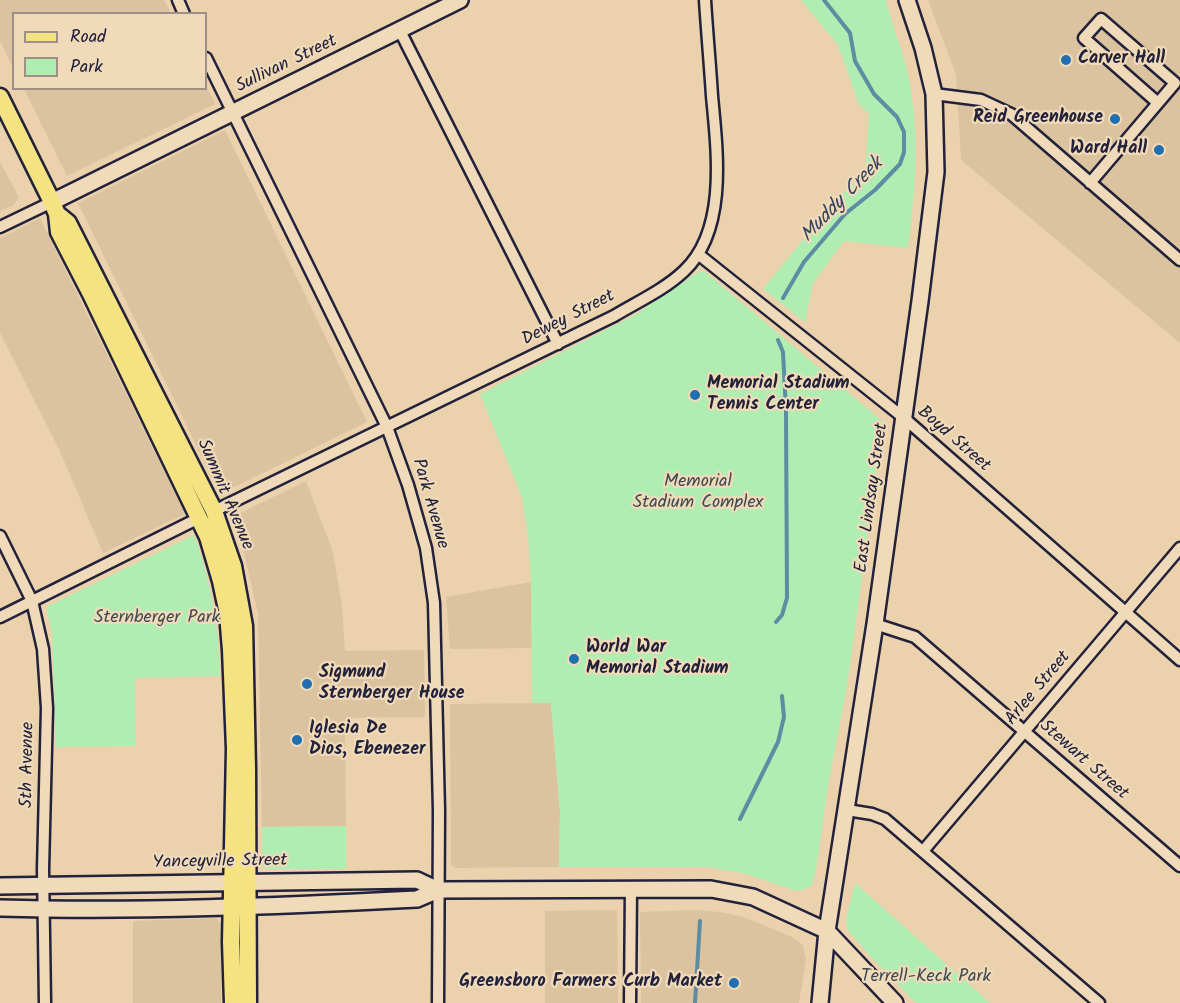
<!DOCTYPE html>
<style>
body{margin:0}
#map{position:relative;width:1180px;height:1003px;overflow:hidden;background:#ebd2ad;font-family:Kalam,sans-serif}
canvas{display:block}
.legend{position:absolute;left:12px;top:12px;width:195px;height:78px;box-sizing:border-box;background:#f0dab9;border:2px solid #9e9087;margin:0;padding:8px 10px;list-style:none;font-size:18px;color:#22223b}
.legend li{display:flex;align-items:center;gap:12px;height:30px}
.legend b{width:30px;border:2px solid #9e9087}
</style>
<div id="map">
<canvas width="1180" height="1003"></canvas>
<ul class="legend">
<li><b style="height:8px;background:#f5e382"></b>Road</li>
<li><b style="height:16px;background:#b0edb3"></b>Park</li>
</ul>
</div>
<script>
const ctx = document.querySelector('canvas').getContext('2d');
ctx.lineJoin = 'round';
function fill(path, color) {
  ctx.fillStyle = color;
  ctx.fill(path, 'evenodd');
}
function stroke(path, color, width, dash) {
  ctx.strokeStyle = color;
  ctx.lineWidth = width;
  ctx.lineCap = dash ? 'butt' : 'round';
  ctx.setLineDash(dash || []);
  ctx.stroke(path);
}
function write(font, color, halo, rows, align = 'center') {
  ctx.font = font + ' Kalam,sans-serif';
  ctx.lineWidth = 4.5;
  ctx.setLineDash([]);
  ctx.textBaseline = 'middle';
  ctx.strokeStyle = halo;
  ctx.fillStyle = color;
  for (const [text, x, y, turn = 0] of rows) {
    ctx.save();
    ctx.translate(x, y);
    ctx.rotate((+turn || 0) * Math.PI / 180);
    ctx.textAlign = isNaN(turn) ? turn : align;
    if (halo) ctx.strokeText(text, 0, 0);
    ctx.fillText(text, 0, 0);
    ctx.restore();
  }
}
const built = new Path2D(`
 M0,0H164L171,13L14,14L13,68L0,41Z
 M928,0H1180V343L961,160L956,75Z
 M206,85L215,104L67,176L24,89L206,88Z
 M225,130L367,422L220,494L78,203Z
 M0,162L19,197L14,205L0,211Z
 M40,218L185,514L103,553L59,449L0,333V238Z
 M306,481L333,552L342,606L345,651L424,650L425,717L345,718L346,826L262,827L258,613L243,549L232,517Z
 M531,582L532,648L450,649L446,597Z
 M551,703L560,812L559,867L454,868L451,864L450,704Z
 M617,910L618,1003H545V911Z
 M693,910L720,912L744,917L792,937L803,945L806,959L799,1003H641L640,912Z
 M216,918L221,923V1003H133V921Z`);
const green = new Path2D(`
 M801,0H886C891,22 900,44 906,66C921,128 916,185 908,248L844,241L813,283L805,322L763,289L836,199L865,175L869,113L859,105L838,45Z
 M700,271L705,272L880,419L883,423L847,686L828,785L816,870L812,884L808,888L796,891L746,874L709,867H559L560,812L551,703H532L531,582L528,537L522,497L480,394L633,316Z
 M194,535C211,582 219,627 220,676L135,678L136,746L56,747L52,633L46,607Z
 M346,826V869H266L262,866V827Z
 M855,883L990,1003H916L870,956L847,929L846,919Z`);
const stream = new Path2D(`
 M783,298L804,262L845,214L875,190L900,164L904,152V132L897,117L874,94L855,61L850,33L824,0
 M776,622L782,615L787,598L786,410L783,352L778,340
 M740,819L778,742L784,717L782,696
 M695,1003L700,921`);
const street = new Path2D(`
 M178,0L184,14
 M400,31L558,344
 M206,58L387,427L408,485L426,548L434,603L439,811L438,1003
 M934,94L981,100L1011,114L1180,260
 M1090,183L1175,83L1101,19L1084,38L1158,103
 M0,227L52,202
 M698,254L904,418L1180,660
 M214,511L614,316C637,302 664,290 684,271C728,230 717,150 712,96C710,64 707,32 705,0
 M0,536L32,601L43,649L47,708L43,869L45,1003
 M0,617L199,518
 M875,624L915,637L1180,866
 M847,810L872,814L885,819L1099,1003
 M923,851L1180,548
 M630,1003L631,889`);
const secondary = new Path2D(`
 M52,202L460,0
 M0,886L417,880L438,890
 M0,908C139,912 278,906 417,899L438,890L711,889L753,897L827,931L895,1003
 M820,1003L827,931L875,624L920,301L936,172L934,94L923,48L907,0`);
const primary = new Path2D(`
 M0,97L52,202L57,214L59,232L91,294L208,537L221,581L228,614L231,650L235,749L231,942L233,1003
 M57,214L68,223L214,511L233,566L244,626L247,769L248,1003`);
const markers = [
 [1066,60,6,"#1f6fb2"],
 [1115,119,6,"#1f6fb2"],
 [1159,150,6,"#1f6fb2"],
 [695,395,6,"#1f6fb2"],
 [574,659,6,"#1f6fb2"],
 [307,684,6,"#1f6fb2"],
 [297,740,6,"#1f6fb2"],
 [734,983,6,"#1f6fb2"]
];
const poiNames = [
 ["Carver Hall",1078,60],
 ["Reid Greenhouse",1103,119,"right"],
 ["Ward Hall",1147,150,"right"],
 ["Memorial Stadium",707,385],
 ["Tennis Center",707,406],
 ["World War",586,649],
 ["Memorial Stadium",586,670],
 ["Sigmund",319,674],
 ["Sternberger House",319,695],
 ["Iglesia De",309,730],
 ["Dios, Ebenezer",309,751],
 ["Greensboro Farmers Curb Market",722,983,"right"]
];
const streetNames = [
 ["Sullivan Street",287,65,-26],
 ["Dewey Street",569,319,-27],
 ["Boyd Street",953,440,41],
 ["Summit Avenue",224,495,67],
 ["East Lindsay Street",873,498,-82],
 ["Park Avenue",429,504,74],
 ["Arlee Street",1039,689,-50],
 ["Stewart Street",1083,761,41],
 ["5th Avenue",29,765,-89],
 ["Yanceyville Street",220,863,-1]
];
const parkNames = [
 ["Memorial",698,483],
 ["Stadium Complex",698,504],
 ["Sternberger Park",157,619],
 ["Terrell-Keck Park",926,978]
];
const waterNames = [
 ["Muddy Creek",843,201,-46]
];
fill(built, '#dbc39f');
fill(green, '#b0edb3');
stroke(stream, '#5e8ca2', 4);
stroke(street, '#22223b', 15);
stroke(secondary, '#22223b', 20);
stroke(primary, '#22223b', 21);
stroke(street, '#f0dab9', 10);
stroke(secondary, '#f0dab9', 15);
stroke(primary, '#f5e382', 16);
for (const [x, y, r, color] of markers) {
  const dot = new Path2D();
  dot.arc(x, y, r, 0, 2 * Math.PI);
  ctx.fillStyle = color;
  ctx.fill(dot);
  stroke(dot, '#f0dab9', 2);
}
write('bold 18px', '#22223b', '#f0dab9', poiNames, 'left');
write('18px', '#22223b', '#f0dab9', streetNames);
write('18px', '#3e4b53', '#f0dab9', parkNames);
write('italic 20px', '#36455d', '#f0dab9', waterNames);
</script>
